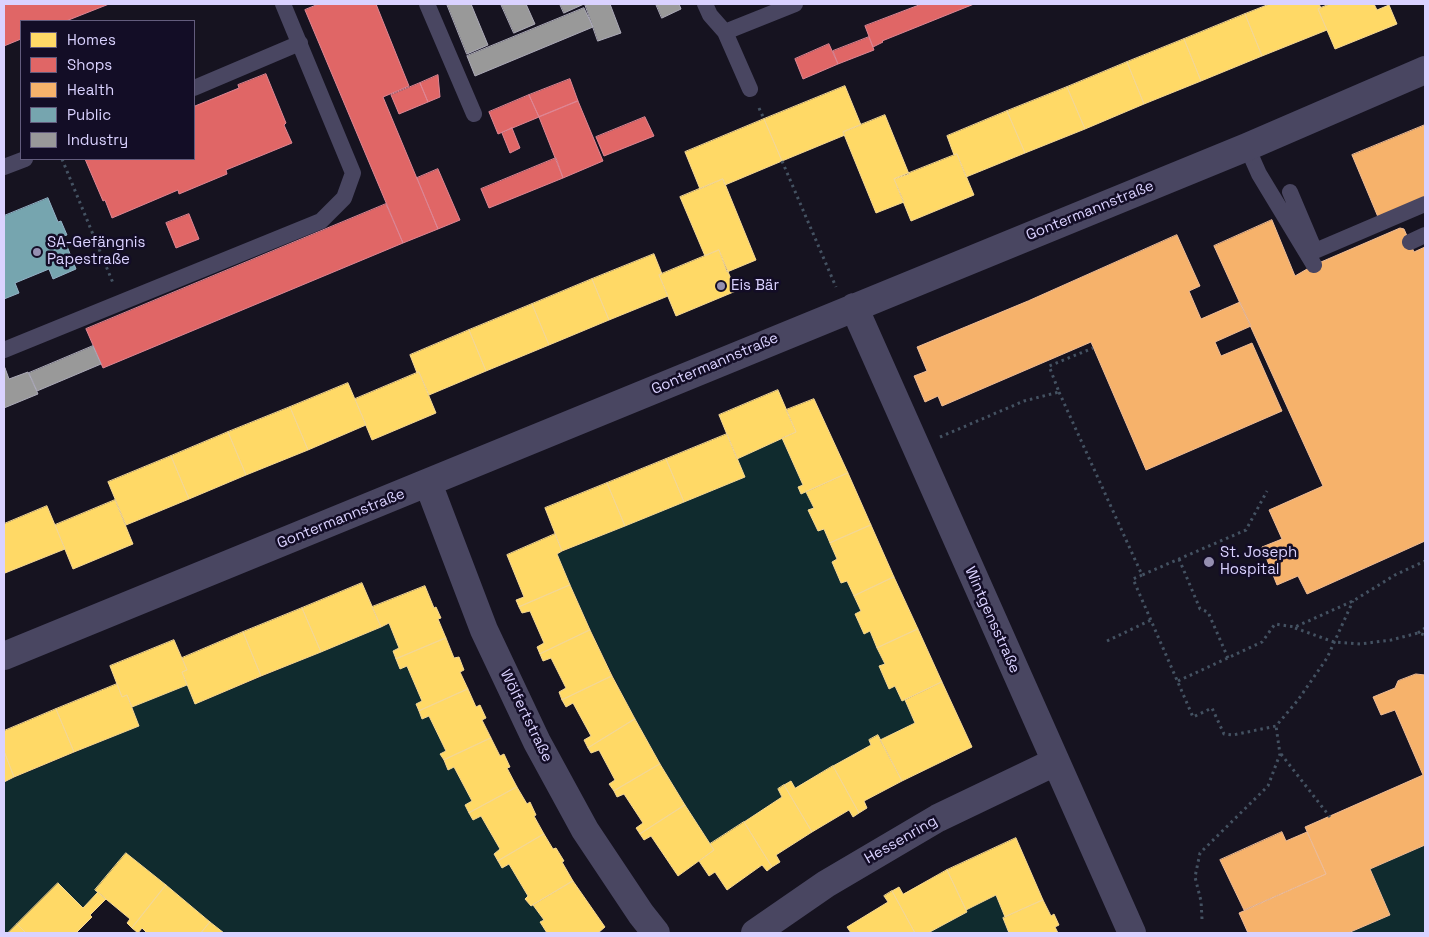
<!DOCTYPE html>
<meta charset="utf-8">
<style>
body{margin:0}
#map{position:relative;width:1429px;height:937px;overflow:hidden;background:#161320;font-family:"Space Grotesk",sans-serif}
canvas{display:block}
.frame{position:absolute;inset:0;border:5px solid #dad2ff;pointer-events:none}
.legend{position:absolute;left:20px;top:20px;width:175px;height:140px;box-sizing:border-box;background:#130d26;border:1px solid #635c7d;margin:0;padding:6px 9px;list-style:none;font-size:15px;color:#dad2ff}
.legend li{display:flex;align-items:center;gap:10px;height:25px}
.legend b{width:25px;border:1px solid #635c7d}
</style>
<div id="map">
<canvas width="1429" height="937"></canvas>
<div class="frame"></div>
<ul class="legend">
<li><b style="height:14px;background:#ffd966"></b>Homes</li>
<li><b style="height:14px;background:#e06666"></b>Shops</li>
<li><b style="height:14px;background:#f6b26b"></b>Health</li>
<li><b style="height:14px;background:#76a5af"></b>Public</li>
<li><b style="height:14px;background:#999"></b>Industry</li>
</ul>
</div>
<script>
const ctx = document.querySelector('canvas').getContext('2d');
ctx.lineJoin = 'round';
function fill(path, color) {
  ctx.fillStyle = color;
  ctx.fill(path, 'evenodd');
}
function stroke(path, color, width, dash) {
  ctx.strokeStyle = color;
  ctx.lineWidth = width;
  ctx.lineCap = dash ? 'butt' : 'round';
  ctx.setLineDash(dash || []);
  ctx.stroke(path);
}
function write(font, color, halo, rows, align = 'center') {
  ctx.font = font + ' "Space Grotesk",sans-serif';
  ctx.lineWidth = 5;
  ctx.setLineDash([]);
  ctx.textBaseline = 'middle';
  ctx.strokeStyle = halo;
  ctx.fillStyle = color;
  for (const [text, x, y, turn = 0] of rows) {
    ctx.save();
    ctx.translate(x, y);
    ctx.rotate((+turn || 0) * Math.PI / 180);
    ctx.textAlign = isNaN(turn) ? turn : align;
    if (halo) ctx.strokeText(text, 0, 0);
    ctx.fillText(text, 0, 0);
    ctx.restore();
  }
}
const green = new Path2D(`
 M782,438L803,485L798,487L801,494L806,492L814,508L809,510L818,531L824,529L837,559L832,562L841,583L847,581L861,611L855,614L864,634L870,631L885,664L879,666L889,689L895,686L902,701L905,700L915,723L880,740L878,736L869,740L871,745L795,788L778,789L782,797L710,844C649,752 600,655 557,554L744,477L737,459Z
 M389,624L399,648L393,651L400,668L407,666L422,701L416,705L422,719L429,716L446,751L440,754L448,770L454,767L472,801L469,813L473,820L481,816L500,849L494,854L502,868L509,864L528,896L525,900L531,906L533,905L544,920L540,923L547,933H224L126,853L96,890L98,892L83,908L57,884L8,933H4V782L139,726L132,707L187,685L196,704Z
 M1425,845V933H1348L1390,915L1370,869Z
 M996,895L1005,917L1003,919L1009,933H928L967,912L966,910Z`);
const homes = new Path2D(`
 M1270,4H1319L1321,8L1318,9L1327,30L1262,56L1245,14Z
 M1330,4H1374L1377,10L1389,5L1397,24L1335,49L1318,9Z
 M1245,14L1262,56L1201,81L1184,39Z
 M1184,39L1201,81L1144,104L1127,62Z
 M1127,62L1144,104L1085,129L1067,87Z
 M845,86L861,125L843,132L845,135L782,161L764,119Z
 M1067,87L1085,129L1025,153L1007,111Z
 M1007,111L1025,153L966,177L957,154L954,155L947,136Z
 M885,115L909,174L894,179L904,202L876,213L843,132Z
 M764,119L782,161L725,185L723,179L700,189L685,152Z
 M957,154L974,195L911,221L894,179Z
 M723,179L756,260L727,272L719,250L705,256L680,197Z
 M719,250L736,291L676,316L659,275Z
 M654,254L662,274L659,275L668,296L609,320L592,279Z
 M592,279L609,320L549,345L532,304Z
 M532,304L549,345L486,371L469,330Z
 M469,330L486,371L429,395L419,372L417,373L410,355Z
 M419,372L436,413L372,440L355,399Z
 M348,383L366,425L308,450L290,407Z
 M778,390L796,432L737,459L719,415Z
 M814,399L848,473L801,494L798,487L803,485L782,438L796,432L786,410Z
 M290,407L308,450L246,475L228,432Z
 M228,432L246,475L189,499L171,456Z
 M727,434L745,477L684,502L666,459Z
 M171,456L189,499L126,525L108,482Z
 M666,459L684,502L625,526L607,483Z
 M848,473L871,525L830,543L824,529L818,531L808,510L814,508L806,492Z
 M607,483L625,526L562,551L545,508Z
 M115,500L133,544L73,569L55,525Z
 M47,506L65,549L5,573L4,570V524Z
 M871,525L894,577L854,596L847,581L841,583L832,562L837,559L830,543Z
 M555,534L562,551L557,554L570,585L519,607L516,600L524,597L507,555Z
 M894,577L918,629L877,648L870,631L864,634L855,614L861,611L854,596Z
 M362,583L381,627L321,652L302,608Z
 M570,585L590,630L540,654L537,647L544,643L530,611L522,613L519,607Z
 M425,586L434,608L436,607L441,618L438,619L446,638L396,659L393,651L399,648L389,623L381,627L372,607Z
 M302,608L321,652L261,676L243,632Z
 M918,629L942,682L902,701L895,686L889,689L879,666L885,664L877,648Z
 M590,630L612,676L562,700L559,692L566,688L551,658L543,661L540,654Z
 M243,632L261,676L195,704L182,672L187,670L182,658Z
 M446,638L454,658L459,657L464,670L460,672L468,689L419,711L416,704L422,701L407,666L400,669L396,659Z
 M174,640L187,670L182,672L187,685L132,707L127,695L122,697L110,666Z
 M612,676L635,719L588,748L584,740L591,736L573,703L566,707L562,700Z
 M942,682L972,747L902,781L880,740L915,723L905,700Z
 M117,684L122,697L127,695L139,726L74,752L56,709Z
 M468,689L476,707L480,705L486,718L482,720L491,738L444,760L440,754L446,751L429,716L422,719L419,711Z
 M56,709L74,752L14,777L4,751V731Z
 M635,719L660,764L614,791L609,784L615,780L599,750L591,753L588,748Z
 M878,735L902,781L864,801L867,808L859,813L833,766L871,745L869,740Z
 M491,738L500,756L504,754L510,767L507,768L517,787L469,813L465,805L472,801L454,767L448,770L444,760Z
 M4,751L14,777L4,782Z
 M660,764L685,805L640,834L636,828L643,823L624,794L617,797L614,791Z
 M833,766L859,813L853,817L849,810L812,832L784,785L791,781L795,788Z
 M784,785L812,832L776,855L780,862L772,867L744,822L782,797L778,789Z
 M517,787L527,804L530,802L536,815L534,816L544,834L498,861L494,854L500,849L481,816L473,820L469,813Z
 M685,805L714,850L678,876L651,836L644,840L640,834Z
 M744,822L772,867L767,871L762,865L727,890L715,872L709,876L699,861L714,850L710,844Z
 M544,834L553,849L556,848L564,861L562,862L573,881L531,906L525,899L528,896L509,864L502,868L498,861Z
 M1016,838L1043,900L1005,917L996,895L966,910L947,870Z
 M126,853L166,885L132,928L127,923L130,919L95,890Z
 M947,870L967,912L928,933H915L892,891L899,887L903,894Z
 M573,881L605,927L598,933H547L540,922L544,920L533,905Z
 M58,883L83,908L98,892L106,899L90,915L92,917L76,933H26L17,924Z
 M166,885L210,922L201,933H147L142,928L138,933L132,928Z
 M892,891L915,933H851L847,927L888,902L884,896Z
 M1043,900L1051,916L1054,914L1059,925L1055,927L1058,933H1009L1003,918Z
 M210,922L224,933H201Z
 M17,924L26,933H8Z`);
const shops = new Path2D(`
 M4,4H109L66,21H21V39L4,46Z
 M319,4H376L409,86L383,97L438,229L403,243L305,10Z
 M922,4H974L882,41L883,42L873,47L865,26Z
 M869,37L874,50L838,64L833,51Z
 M829,44L838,64L803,79L795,59Z
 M266,74L286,123L284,125L292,143L226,170L227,174L179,194L178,190L112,218L105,200L103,201L85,159H194V105L195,106L239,88L238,85Z
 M438,75L440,97L428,102L420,83Z
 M570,79L578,101L539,117L529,95Z
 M420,83L428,102L399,114L391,95Z
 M529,95L539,117L498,134L489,112Z
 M578,101L603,161L563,178L539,117Z
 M645,117L654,136L604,156L596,137Z
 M512,128L520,148L510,153L502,133Z
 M556,158L563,178L489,208L481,189Z
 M438,169L460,220L438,229L417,178Z
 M386,204L403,243L103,368L86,329Z
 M189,214L199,239L176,248L166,223Z`);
const health = new Path2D(`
 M1425,125V197L1378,217L1352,155Z
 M1272,220L1295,276L1314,265L1400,228L1404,229L1414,252L1425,247V541L1307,594L1298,576L1277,585L1262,547L1282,539L1269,510L1323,486L1214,246Z
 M1177,235L1200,286L1189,291L1201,319L1240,302L1251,326L1215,342L1221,356L1252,343L1282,411L1146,470L1091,342L942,406L938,396L925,402L914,376L927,371L917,347L1028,301Z
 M1416,674L1425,675V845L1370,869L1390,915L1348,933H1248L1239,913L1326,874L1305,827L1423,775L1395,710L1381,715L1373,697L1395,688L1398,681Z
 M1282,832L1286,841L1307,832L1326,874L1244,910L1220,860Z`);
const public = new Path2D(`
 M48,198L58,222L61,221L67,235L63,236L76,269L53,279L49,269L15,283L19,293L4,299V216Z`);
const industry = new Path2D(`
 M447,4H471L488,45L467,54Z
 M501,4H526L535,24L514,33Z
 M560,4H584L564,13Z
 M585,4H610L621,33L598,41Z
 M656,4H679L681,9L662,18Z
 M584,8L593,27L475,76L467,56Z
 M93,346L101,364L37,391L29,373Z
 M5,368L9,379L28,372L38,394L4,408Z`);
const path = new Path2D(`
 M759,108L764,119
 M62,159L113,283
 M782,161L836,287
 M1059,392L1142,575L1246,530L1267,491
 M940,437L1024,401L1059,392L1049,366L1093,348
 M1179,559L1200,609L1208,612L1228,658
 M1142,575L1133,579L1193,717L1212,708L1224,734L1233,735L1276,726L1298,700L1327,658L1353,601
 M1295,628L1334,642L1360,644L1391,640L1418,633L1425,635
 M1418,633L1425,628
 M1107,641L1151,620
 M1178,681L1262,642L1275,624L1295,627L1353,601L1395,575L1425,561
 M1281,754L1330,817
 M1202,919L1201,901L1195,877L1200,853L1268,786L1280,754L1276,726`);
const lane = new Path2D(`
 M427,4L474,114
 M705,4L710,15L725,32L795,4
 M725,32L750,89
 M194,88L300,43
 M1247,147L1259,174L1314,265
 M4,167L25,159
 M1290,192L1315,251L1425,204
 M1410,242L1425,235
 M4,350L321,221L344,198L353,173L283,4`);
const street = new Path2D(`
 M854,307L1132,933
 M428,483L484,630L537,742L585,830L641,914L656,933
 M4,656L1247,147L1425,70
 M755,933L826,884L938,818L1055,762`);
const markers = [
 [37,252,5,"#958fb1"],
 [721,286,5,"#958fb1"],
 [1209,562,6,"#958fb1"]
];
const streetNames = [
 ["Gontermannstraße",1090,211,-22],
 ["Gontermannstraße",715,364,-23],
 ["Gontermannstraße",341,519,-22],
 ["Wintgensstraße",992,620,66],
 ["Wölfertstraße",526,716,64],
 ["Hessenring",901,840,-30]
];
const poiNames = [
 ["SA-Gefängnis",47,243],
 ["Papestraße",47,260],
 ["Eis Bär",731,286],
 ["St. Joseph",1220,553],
 ["Hospital",1220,570]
];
fill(green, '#102b2e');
fill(homes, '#ffd966');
stroke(homes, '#f4d794', 1);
fill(shops, '#e06666');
stroke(shops, '#de8694', 1);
fill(health, '#f6b26b');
stroke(health, '#eebc97', 1);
fill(public, '#76a5af');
stroke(public, '#94b2c7', 1);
fill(industry, '#999');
stroke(industry, '#acaab8', 1);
stroke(path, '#445262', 3, [2.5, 4]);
stroke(lane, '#494661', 16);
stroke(street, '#494661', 28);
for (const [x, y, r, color] of markers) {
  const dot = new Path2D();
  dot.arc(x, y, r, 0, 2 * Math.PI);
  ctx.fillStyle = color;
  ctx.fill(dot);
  stroke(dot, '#130d26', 2);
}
write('15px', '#dad2ff', '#130d26', streetNames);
write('15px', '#dad2ff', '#130d26', poiNames, 'left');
</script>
